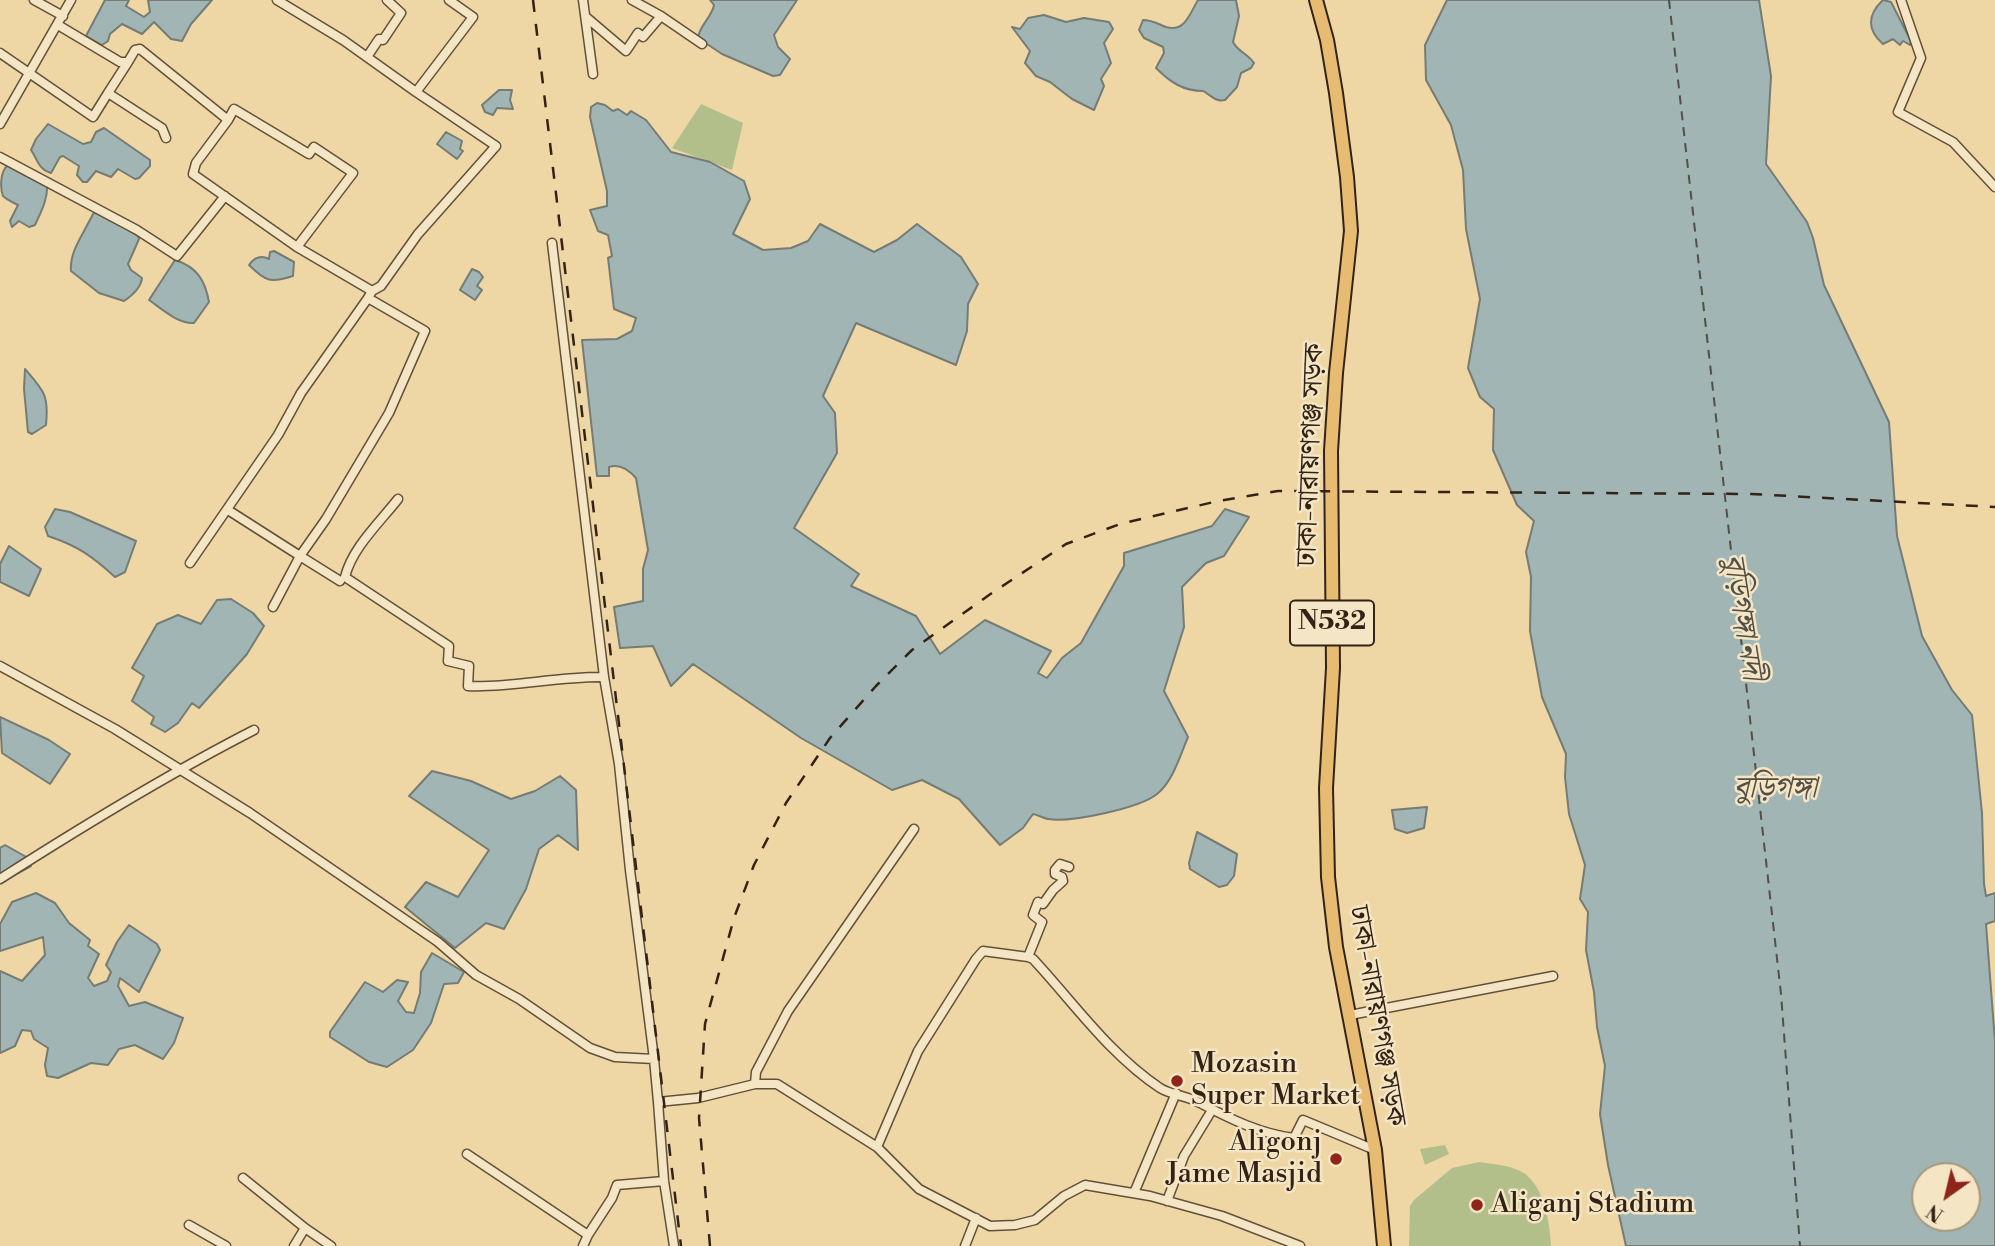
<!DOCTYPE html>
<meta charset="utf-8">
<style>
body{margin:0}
#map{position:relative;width:1995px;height:1246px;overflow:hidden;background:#eed7a5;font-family:"Libre Bodoni",serif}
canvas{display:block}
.north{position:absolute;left:1911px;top:1162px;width:70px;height:70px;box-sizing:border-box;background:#f4e5c4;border:2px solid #a7977f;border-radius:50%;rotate:214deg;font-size:19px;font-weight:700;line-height:28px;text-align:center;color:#332317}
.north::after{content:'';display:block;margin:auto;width:24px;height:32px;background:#8f2418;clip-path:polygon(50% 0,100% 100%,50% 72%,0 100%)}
</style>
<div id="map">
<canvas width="1995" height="1246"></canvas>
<div class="north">N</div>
</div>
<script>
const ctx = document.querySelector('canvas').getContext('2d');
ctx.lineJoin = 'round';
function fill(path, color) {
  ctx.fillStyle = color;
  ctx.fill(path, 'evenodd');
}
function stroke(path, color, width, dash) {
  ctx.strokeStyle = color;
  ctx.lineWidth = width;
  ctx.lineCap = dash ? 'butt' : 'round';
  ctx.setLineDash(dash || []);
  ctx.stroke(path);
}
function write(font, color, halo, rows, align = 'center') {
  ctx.font = font + ' "Libre Bodoni","Noto Serif Bengali",serif';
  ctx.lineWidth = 5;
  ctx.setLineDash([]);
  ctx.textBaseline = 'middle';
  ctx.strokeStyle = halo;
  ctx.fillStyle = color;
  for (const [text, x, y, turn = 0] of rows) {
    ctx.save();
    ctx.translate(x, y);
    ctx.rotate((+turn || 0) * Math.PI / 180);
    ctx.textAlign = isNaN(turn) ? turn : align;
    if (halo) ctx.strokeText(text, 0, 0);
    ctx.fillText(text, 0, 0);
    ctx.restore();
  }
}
const green = new Path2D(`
 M701,104L743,123L732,170L672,148Z
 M1445,1145L1449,1154L1425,1165L1420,1149Z
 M1479,1162C1492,1164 1510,1165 1522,1172C1544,1184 1550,1224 1551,1246H1409L1410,1206L1414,1200L1452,1168Z`);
const water = new Path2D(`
 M105,0H129L126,6L144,17L150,12L148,0H212L191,24L182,41L171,39L154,22L142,34L122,24L110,34L108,41L102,45L86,36Z
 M710,0H797L774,35L778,47L790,59L780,75L773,76L722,54L698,38C699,26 712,17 714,5Z
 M1198,0H1236L1239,16L1233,42C1238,52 1247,53 1254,63L1251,68L1241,73L1237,87L1225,100C1215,102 1212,96 1203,91C1183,91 1170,82 1156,68L1164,53L1163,47L1144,38L1139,30L1143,20C1152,20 1158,24 1166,27C1185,33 1190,13 1198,0Z
 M1447,0H1759L1771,76L1766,164L1807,222L1813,238L1824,285L1889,422L1897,536L1922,636L1952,690L1972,715L1982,813L1984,884L1986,896L1995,893V921L1986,924L1995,1042V1246H1626L1608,1165L1600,1114L1605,1066L1597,1027L1594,992L1586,950L1588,912L1580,899L1585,865L1569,814L1565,777L1566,754L1542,697L1530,631L1531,577L1526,552L1534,521L1517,505L1493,450L1494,409L1480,397L1468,368L1480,299L1466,229L1463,170L1451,125L1426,80L1425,45ZM1967,1176V1218H1925V1176Z
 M1883,0L1891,2L1911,41L1910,45L1903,41L1900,45L1893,39L1883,44C1867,30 1867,15 1883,0Z
 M1044,15L1066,22L1084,18L1109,22L1113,29L1104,43L1111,63L1101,79L1104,86L1094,110L1072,99L1050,82L1036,76L1025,63L1030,51L1012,27L1020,29L1028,18Z
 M499,90H512L510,100L513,109L497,108L493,115L485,112L482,105Z
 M597,103L605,105L613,111L618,109L627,115L631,111L646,120L671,152L710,162L744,181L750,199L733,234L763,250L791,248L808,241L820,224L874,252L897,240L917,224L961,257L978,284L968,304L967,331L956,365L856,323L823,396L835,413L837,453L794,528L859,574L851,586L916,616L940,654L985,620L1051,651L1038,673L1047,678L1062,658L1081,643L1124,566V553L1212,526L1225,509L1249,517L1224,556L1206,563L1182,587L1184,627L1164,691L1188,737C1180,756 1173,781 1157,794C1140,808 1070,823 1048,819C1043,818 1038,815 1033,814L1023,828L1000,845L959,799L922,780L892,790L801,738L693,664L671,686L653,646L620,648L614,607L643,601V569L648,550L636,478C629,470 620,463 609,467V476H597L582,340L617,339L632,331L636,318L614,309L608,258L612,256L608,235L598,231L590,210L607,206V191L590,117L591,107Z
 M48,124L83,144L91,142L96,132L104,128L150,160V166L139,178L135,179L118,169L111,177L96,171L87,182H83L77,175L79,166L63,156L60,157L51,173C38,169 38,160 31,150L36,139Z
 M446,132L462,141L460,149L463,151L457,159L437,144Z
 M8,165L47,185C48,199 41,212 35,225L29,227L19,221L12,227L10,221L18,205C14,203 7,200 3,196C0,188 0,171 8,165Z
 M98,211L138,236L139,239L128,264L131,270L142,278C141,288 133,295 124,301L99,293L71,271C69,252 85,231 93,214Z
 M274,251L294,262L293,276C271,283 266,282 249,265C254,258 261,255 269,259L270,252Z
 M175,260C197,267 205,280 209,302L194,323C178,324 162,309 149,300Z
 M472,269L479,272L483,277L477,286L482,290L475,300L460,290Z
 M25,369C44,391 49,395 46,425L32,434L28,432L24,389Z
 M55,509L70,512L136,541L125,572L115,577C92,556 78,546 48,536L45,527Z
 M9,546L41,569L29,596L0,582V564Z
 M231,599L253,613L264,626L247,654L199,708L192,703L178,723L165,732L151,724L154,717L132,701L144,676L132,668L157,624L178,615L201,624L217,600Z
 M0,717L49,740L70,754L50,784L2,753Z
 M432,771L471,781L511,799L535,791L560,776L576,790L578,850L558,835L539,849L526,889L504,929L486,923L455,948L405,907L426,882L458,897L489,850L409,796Z
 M1427,807L1424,828L1407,833L1395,829L1392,810Z
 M1197,832L1237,854L1234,876L1227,885L1219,887L1190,869L1189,863Z
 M5,845L30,859L31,866L0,883V848Z
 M36,893L55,903L69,923L90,940L88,946L99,954L88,978L94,986L107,981L111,972L106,965L117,942L129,925L157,944L160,950L139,992L120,978L118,986L129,1006L145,1002L183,1018L174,1043L163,1059L135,1045L119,1049L108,1065L91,1063L58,1078L47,1076L45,1065L48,1048L34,1039L31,1031L22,1030L15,1046L0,1053V971L22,981L45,955L43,937L0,951V924L12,902Z
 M432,953L464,972L458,983L444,984L431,1023L413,1050L387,1067L369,1062L330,1037V1032L365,982L383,992L397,980L408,982L398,1001L406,1012L414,1013L420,993L421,972Z`);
const ferry = new Path2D(`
 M1669,0L1781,994L1800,1246`);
const minor = new Path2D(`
 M34,0L63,16
 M277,0L343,40L416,92L473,17L449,0
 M583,0L593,74
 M632,0L661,16L702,44
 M1901,0L1921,58L1898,112L1953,142L1995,187
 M586,17L626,51L638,33L643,37L661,16
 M58,25L120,62H128L135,50L140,49L228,120L196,163L193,174L297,247L372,291L368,298L425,331L389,413L326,519L300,556L228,510
 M0,53L93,117L108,93
 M367,57L379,39L383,40L401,13L387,0
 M128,62L108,93L162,128L166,138
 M228,120L234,109L309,154L314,147L353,173L297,247
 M0,124L71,0
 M0,157L137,230L177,256L225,196
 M552,243L604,677L619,764L630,870L654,1059
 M372,291L381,286L418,234L496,146L416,92
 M398,499C380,522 352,548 345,577L449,646L448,661L469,666L468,686C513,688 558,676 604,677
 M190,563L278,435L301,393L368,298
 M273,607L300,556L340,581
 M0,666L115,729L250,813L438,942L476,975L519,999L590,1048L615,1057L654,1059L658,1102L698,1098L755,1084H777L877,1147L919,1189L990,1226L1015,1225L1035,1220L1064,1196L1085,1185L1150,1196L1222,1216L1300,1246
 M0,879C83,826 166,775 254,730
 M1028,957L1033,959C1074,1003 1109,1054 1160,1088C1171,1095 1188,1096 1200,1103C1230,1119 1261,1134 1294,1138L1303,1120L1375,1150
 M1350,1015L1553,976
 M755,1084L756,1072L788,1011L914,829
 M658,1102L664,1181L674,1246
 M877,1147L918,1051L976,959L983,951L1028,957L1042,922L1033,915L1038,902L1043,904L1053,890L1063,881L1062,877L1055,874V870L1060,864L1069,867
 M467,1154L588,1235L612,1198L617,1185L664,1181
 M243,1178L305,1228L331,1246
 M1134,1193L1176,1093
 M1167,1201L1184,1156L1212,1110
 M189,1225L226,1246
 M294,1246L305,1228
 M583,1246L588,1235
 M965,1246L976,1218`);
const trunk = new Path2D(`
 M1316,0L1327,40L1336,93L1347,177L1351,231L1336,373L1331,451L1333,668L1326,788L1328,877L1336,947L1375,1150L1384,1246`);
const rail = new Path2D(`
 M533,0L681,1246
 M710,1246L699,1118L705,1024L734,918L754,865L786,803L830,738L876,686L912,650L989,595L1066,544L1120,524L1218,501L1278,491L1751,494L1995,507`);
const markers = [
 [1177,1081,7,"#8f2418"],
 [1336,1159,7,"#8f2418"],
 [1477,1205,7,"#8f2418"]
];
const shields = [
 [1332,623,84]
];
const shieldNames = [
 ["N532",1332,623]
];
const streetNames = [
 ["ঢাকা-নারায়ণগঞ্জ সড়ক",1312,455,-88],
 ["ঢাকা-নারায়ণগঞ্জ সড়ক",1376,1016,80]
];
const poiNames = [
 ["Mozasin",1191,1065],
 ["Super Market",1191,1097],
 ["Aligonj",1322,1143,"right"],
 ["Jame Masjid",1322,1175,"right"],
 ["Aliganj Stadium",1491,1205]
];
const waterNames = [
 ["বুড়িগঙ্গা নদী",1741,617,81],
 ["বুড়িগঙ্গা",1775,790]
];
fill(green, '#b3bf8b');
fill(water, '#a1b6b4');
stroke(water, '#757b75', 2);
stroke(ferry, '#544f46', 2, [9, 7]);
stroke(minor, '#62503a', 11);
stroke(trunk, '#332317', 16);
stroke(minor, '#f4e5c4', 8);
stroke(trunk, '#e7bc72', 12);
stroke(rail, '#332317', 2.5, [12, 12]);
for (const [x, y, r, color] of markers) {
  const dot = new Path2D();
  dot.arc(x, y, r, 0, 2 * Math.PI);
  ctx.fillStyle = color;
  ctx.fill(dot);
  stroke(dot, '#f4e5c4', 2.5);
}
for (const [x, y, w] of shields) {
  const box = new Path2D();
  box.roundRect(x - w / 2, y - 22.5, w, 45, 5);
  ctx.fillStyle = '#f4e5c4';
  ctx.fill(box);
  stroke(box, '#332317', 2);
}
write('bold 26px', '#332317', null, shieldNames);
write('28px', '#332317', '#f4e5c4', streetNames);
write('28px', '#332317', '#f4e5c4', poiNames, 'left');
write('italic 30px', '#544f46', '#f4e5c4', waterNames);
</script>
